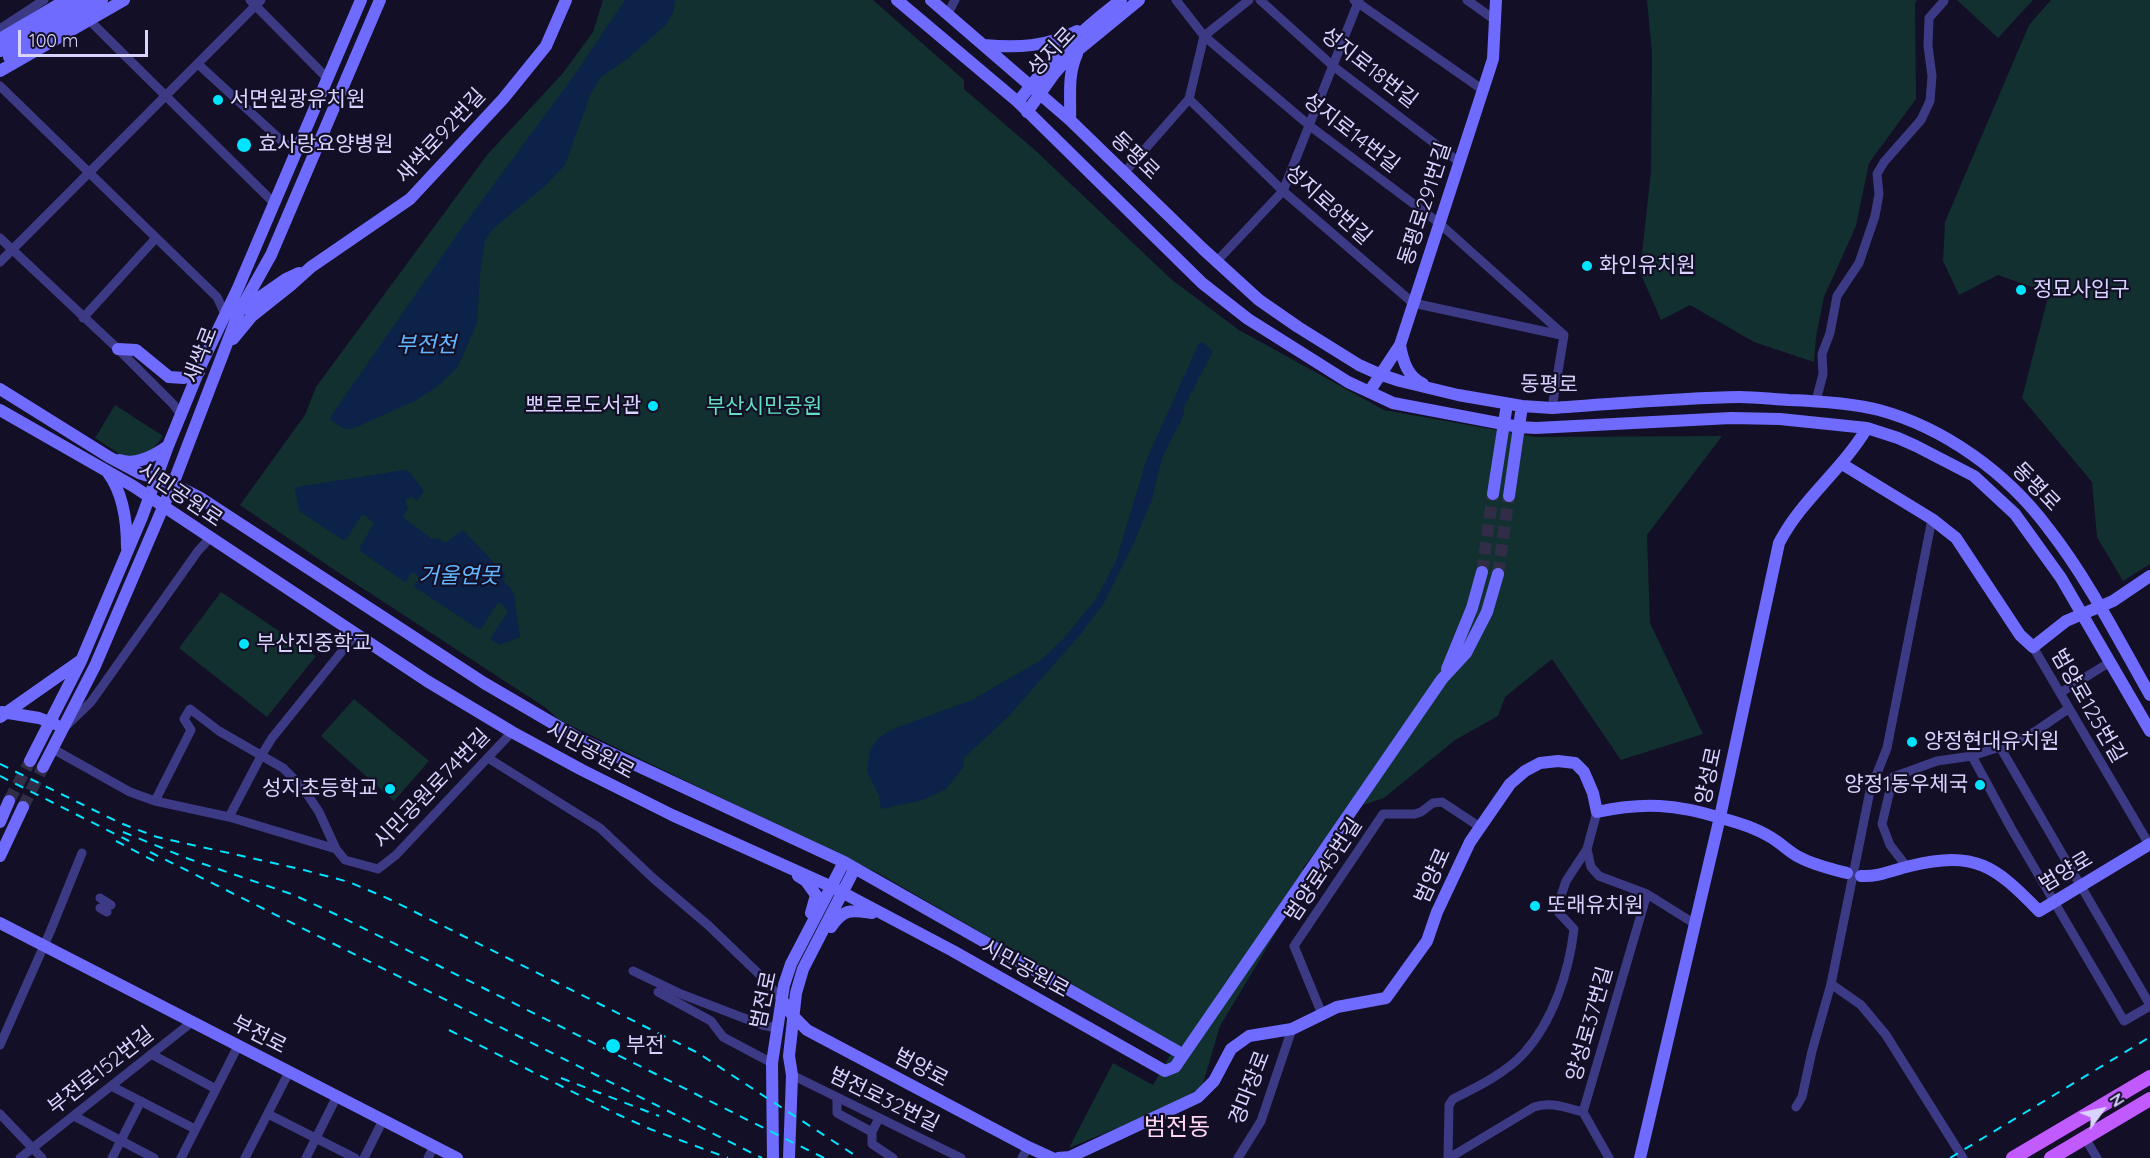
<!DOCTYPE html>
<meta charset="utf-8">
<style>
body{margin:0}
#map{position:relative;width:2150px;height:1158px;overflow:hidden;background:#130f26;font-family:Quicksand,sans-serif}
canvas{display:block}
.north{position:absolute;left:2072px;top:1080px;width:60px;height:60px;-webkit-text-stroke:4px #130f26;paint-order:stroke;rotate:57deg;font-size:16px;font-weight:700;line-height:24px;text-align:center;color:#d9d4ff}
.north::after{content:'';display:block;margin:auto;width:21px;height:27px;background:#d9d4ff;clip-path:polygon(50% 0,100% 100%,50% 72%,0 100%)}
.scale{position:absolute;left:18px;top:30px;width:130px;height:27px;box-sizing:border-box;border:3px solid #d9d4ff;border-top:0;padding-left:8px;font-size:18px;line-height:21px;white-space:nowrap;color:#d9d4ff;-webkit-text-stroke:4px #130f26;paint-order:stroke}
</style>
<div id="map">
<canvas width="2150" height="1158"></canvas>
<div class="north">N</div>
<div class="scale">100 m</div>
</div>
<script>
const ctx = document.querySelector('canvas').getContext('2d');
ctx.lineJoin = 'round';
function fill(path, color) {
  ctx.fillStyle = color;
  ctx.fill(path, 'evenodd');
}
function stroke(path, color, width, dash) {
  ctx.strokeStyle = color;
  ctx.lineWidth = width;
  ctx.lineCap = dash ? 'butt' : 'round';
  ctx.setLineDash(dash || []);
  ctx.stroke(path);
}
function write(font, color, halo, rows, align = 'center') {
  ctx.font = font + ' Quicksand,"Noto Sans KR",sans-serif';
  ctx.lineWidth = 4.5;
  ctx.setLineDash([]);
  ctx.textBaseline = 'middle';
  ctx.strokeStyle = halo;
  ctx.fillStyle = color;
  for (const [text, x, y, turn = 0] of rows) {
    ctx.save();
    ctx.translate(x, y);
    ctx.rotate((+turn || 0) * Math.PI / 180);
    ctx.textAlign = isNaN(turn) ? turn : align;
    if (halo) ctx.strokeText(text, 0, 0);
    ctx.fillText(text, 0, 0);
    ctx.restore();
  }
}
const green = new Path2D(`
 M603,0H873L964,80V89L1036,151L1171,279L1239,330L1384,410L1536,437L1722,436L1647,535L1650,623L1703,734L1621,760L1552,659L1505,697L1498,716L1455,740L1384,798L1348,810L1303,868L1302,889L1220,1026L1202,1087L1163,1109L1069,1148L1113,1063L1153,1085L1176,1045L878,873L559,720L546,708L330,567L240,505L305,415L316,387L487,155L563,73L593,32Z
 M1647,0H1917L1915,3L1916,99L1869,163L1856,226L1824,297L1816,337L1814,362L1754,342L1690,305L1661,320L1640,272L1651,171L1652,53Z
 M1957,0H2033L1998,38Z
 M2051,0H2150V564L2123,581L2097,537L2092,482L2022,398L2049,293L1998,275L1959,295L1943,261L1945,222L2029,25Z
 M115,405L163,436C155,448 143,460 127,459L95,438Z
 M221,592L316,656L267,717L179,648Z
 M354,699L429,761L394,801L321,736Z`);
const water = new Path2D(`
 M625,0H675L673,13L665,26L626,60L601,77L591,93L565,165L545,186L494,228L485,241L480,275L477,324L457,368L438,386L415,401L352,429C342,430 338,425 330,419L331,416L463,226L573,77Z
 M1203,342L1213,351L1184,407V415L1162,458L1152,500L1133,545L1104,603L1080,635L1008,717L964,758V766L946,789L923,800L881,809L879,799L880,797L867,772L870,749L880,737L893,729L972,700L1041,660L1063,639L1096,599L1116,561L1146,461L1199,343Z
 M404,470L409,471L424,491L417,501L412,497L406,499L405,502L408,509L403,517L432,539L438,538L445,543L463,530L505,574L504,582L511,588L514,594L520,637L499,645L490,639L508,611L500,603L497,604L481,629H478L413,586L419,579L415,573L410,574L406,583L360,551L359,549L374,523L364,515L361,516L346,540H343L299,511L295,489L297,487Z`);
const secondaryTunnel = new Path2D(`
 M1482,572L1493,494
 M1498,574L1509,496
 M9,801L30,761
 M23,807L43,767`);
const street = new Path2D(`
 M250,0L327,78
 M1176,0L1204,36L1310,126L1439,223L1564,335
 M1260,0L1333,66L1459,162
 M1354,0L1483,90
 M1467,0L1495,20
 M947,15L955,0
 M89,20L274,203
 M0,29L44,0
 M198,64L284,143L297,149
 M0,86L217,297L225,314
 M1189,99L1283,191L1413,303L1561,335
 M1124,173L1189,99L1204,36L1249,0
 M0,238L118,349L173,404L182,416
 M1217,261L1283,191L1359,0
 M0,262L261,0
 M83,318L155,239
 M1816,401L1823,374L1822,354L1830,333L1837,296L1859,263L1875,216L1879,194L1877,174L1884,162L1921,120L1930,101L1932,76L1928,46L1929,18L1944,1
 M1552,408L1564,335
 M1932,519L1887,748L1870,791L1831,984L1861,1005L1886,1035L1963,1158
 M2033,647L2150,846
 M2060,693L2110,662
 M66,726L91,702L198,551L209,539
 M2000,747L2150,1005
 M53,749L130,792L155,801L229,817L336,849
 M1972,756L2011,828L2124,1021L2150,1006
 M488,758L600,828L654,879L708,925L761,976L782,1000
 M155,801L191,730L184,719L190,709L219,731L283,768L303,788L319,812L336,849L345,860L378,869L396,855L512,732
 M1597,812L1587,849L1591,867L1599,876L1647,894L1695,924
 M229,817L261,756L272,738L356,634
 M1907,867L1890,845L1882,824L1893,777L1937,761L1972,756L2000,747L2036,731L2068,709
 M100,898L111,905
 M100,908L107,912
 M633,971L681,994L762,1025L776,1028
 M658,992L711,1021L723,1037L772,1063
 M1322,1014L1294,946L1383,814H1415L1421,812L1433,803L1442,802L1480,827
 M0,1045L50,932L82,853
 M151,1054L216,1089
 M792,1075L961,1158
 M111,1086L195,1129
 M837,1097V1113L872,1132L879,1118
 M1796,1107L1802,1097L1812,1051L1831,984
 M0,1114L42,1158
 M268,1114L355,1158
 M74,1116L154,1158
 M872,1132V1144L893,1158
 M2085,1138L2097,1158
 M20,1158L192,1022
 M112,1158L141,1101
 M181,1158L238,1046
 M245,1158L289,1072
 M306,1158L337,1096
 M364,1158L383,1120
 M428,1158L434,1146
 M1022,1158L1028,1147
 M1238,1158L1261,1121L1292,1029
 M1448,1158L1449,1105L1453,1099C1477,1087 1506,1073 1524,1053C1553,1021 1569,972 1574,929L1559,913L1557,908L1566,881L1587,849
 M1449,1158L1534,1107C1551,1101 1566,1108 1583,1112
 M1609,1158L1583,1112L1647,894`);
const secondary = new Path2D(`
 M897,0L1018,102L1202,283L1248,319L1348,382L1393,403L1519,427L1536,428L1731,418L1780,419L1867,428L1898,438L1916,446L1974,476L2015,514L2061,578L2150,731
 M931,0L1070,120L1203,249L1259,300L1298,327L1359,365L1379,374L1400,381L1458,395L1522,406L1552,408C1614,404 1677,398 1739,397C1755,397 1772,399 1789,400C1817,401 1851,403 1879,410C1945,428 2007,473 2048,528C2088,579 2118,639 2150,695
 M0,39L66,0
 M984,45C1017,48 1047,47 1077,31
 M0,51L84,0
 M9,57L102,0
 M0,71L124,0
 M1018,102C1048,62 1081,30 1121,0
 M1027,112L1054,74L1067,59L1139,0
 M1070,120C1071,97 1067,76 1077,54
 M243,309L286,279L299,273
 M233,339L252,316L291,285L311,267L410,199L503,99L546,46L566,0
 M1400,345C1403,362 1408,377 1423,384
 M118,349L136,350L169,377L184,378L199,372
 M0,389L109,457L139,473L173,484L199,497L484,683L578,738L844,862L1182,1054
 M1369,392L1400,345L1493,59L1496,0
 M0,410L133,486L427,681L512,732L582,770L672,815L832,887L953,951L1165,1071L1175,1067L1442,679L1466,653L1487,612L1498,574
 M119,460C136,466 154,456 168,446
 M1842,464L1932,519L1956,538L2020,635L2033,647L2066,621L2113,601L2150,576
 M108,473C123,493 127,524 127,548
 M1493,494L1507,404
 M1509,496L1522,406
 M1447,669L1472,608L1482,572
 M2,712L39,718L55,724
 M0,717L80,661
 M30,761L81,661L142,517L168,446L202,363L238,288L361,0
 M43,767L95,666L173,484L239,312L271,255L380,0
 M0,822L9,801
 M0,856L23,807
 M798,876L806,881L816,895L811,913
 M1861,876C1879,877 1893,870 1910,866C1976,850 1995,866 2039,911L2150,844
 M0,923L457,1158
 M831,927C844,908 851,910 872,913
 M782,1000L793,1016L807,1030L1028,1147L1052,1158
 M773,1158L772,1063L784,985L791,964L844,862
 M789,1158L792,1075L789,1056L796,993L803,969L855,868
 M1058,1158L1070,1157L1198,1097L1214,1081L1231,1049L1249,1036L1292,1029L1337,1007L1386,998L1427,941L1437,912L1470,842L1510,784L1525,771L1540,763L1558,761L1575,763L1584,772L1593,793L1597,812C1643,802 1676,804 1721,818C1739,823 1756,828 1772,838C1782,844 1789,852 1799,857C1814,865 1831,869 1847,873
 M1640,1158L1720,817L1779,543C1801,500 1842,470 1867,428`);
const primary = new Path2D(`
 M2013,1158L2150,1077
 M2051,1158L2150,1099`);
const rail = new Path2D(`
 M0,764L120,823L157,837L300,869L349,882L389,899L698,1053L859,1158
 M0,776L129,841
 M123,832L189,859L294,895L335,914L824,1158
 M116,841L156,862
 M150,852L762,1158
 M449,1030L619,1115L650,1129L728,1158
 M561,1078L659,1116
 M1950,1158L2150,1037`);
const markers = [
 [218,100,6,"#00e5ff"],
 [244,145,8,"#00e5ff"],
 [1587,266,6,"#00e5ff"],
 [2021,290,6,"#00e5ff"],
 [653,406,6,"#00e5ff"],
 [244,644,6,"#00e5ff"],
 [1912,742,6,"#00e5ff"],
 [1980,785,6,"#00e5ff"],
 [390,789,6,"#00e5ff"],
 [1535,906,6,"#00e5ff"],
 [613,1046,8,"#00e5ff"]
];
const streetNames = [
 ["성지로",1052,52,-47],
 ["성지로18번길",1369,68,38],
 ["성지로14번길",1351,133,38],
 ["새싹로92번길",441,136,-47],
 ["동평로",1135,156,44],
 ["동평로291번길",1425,204,-72],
 ["성지로8번길",1328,205,42],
 ["새싹로",201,355,-69],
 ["동평로",1549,385,1],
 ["동평로",2036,487,46],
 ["시민공원로",180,495,34],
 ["범양로125번길",2088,706,60],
 ["시민공원로",590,751,28],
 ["양성로",1709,776,-78],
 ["시민공원로74번길",432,789,-46],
 ["범양로45번길",1324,870,-56],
 ["범양로",2066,872,-31],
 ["범양로",1433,876,-66],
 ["시민공원로",1025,969,29],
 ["범전로",764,1000,-78],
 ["양성로37번길",1590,1024,-74],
 ["부전로",259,1035,27],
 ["범양로",921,1068,28],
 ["부전로152번길",101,1071,-38],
 ["경마장로",1250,1088,-69],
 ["범전로32번길",884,1100,26]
];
const poiNames = [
 ["서면원광유치원",230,100],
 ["효사랑요양병원",258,145],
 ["화인유치원",1599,266],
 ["정묘사입구",2033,290],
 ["뽀로로도서관",641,406,"right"],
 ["부산진중학교",256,644],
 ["양정현대유치원",1924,742],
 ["양정1동우체국",1968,785,"right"],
 ["성지초등학교",378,789,"right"],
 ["또래유치원",1547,906],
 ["부전",626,1046]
];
const parkNames = [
 ["부산시민공원",764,407]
];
const waterNames = [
 ["부전천",426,345],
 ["거울연못",459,576]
];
const quarterNames = [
 ["범전동",1177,1128]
];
fill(green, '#12302f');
fill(water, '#0c2248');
stroke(secondaryTunnel, '#312d47', 12, [12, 6]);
stroke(street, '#3d3a85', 9);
stroke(secondary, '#6f6bff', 12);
stroke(primary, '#c25bff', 14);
stroke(rail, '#00e5ff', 2, [9, 8]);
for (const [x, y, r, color] of markers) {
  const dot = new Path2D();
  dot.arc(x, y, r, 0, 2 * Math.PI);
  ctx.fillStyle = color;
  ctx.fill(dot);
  stroke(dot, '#130f26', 2);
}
write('21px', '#d9d4ff', '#130f26', streetNames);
write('21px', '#d9d4ff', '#130f26', poiNames, 'left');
write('21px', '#5fe0c0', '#130f26', parkNames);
write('italic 22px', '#62b6ff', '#130f26', waterNames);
write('24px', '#ffd6f0', '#130f26', quarterNames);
</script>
